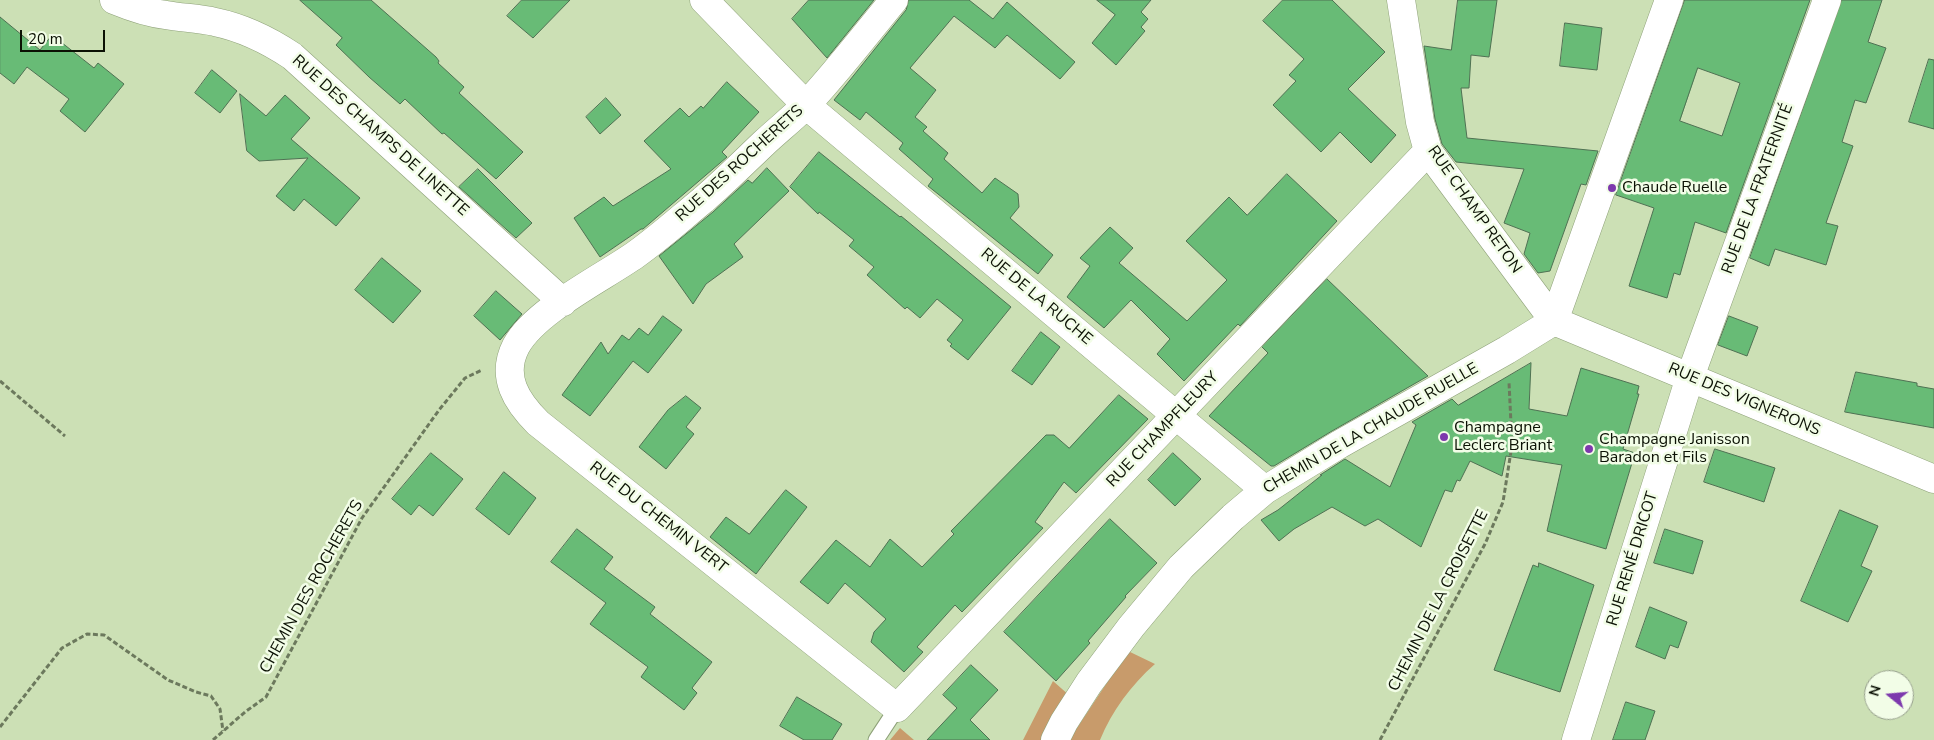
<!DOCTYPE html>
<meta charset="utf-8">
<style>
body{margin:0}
#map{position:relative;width:1934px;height:740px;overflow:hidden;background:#cce0b5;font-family:"Nunito Sans",sans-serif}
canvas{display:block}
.north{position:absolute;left:1864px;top:670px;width:50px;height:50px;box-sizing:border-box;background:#f2fde7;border:1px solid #969f8c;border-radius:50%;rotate:287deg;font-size:14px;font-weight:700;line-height:20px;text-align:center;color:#0b1104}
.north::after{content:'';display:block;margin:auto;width:18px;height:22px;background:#7d39ad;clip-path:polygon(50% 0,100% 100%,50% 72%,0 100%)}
.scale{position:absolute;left:20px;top:30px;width:85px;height:22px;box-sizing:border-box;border:2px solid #0b1104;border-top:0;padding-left:6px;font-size:15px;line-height:18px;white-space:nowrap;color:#0b1104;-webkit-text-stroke:4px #f2fde7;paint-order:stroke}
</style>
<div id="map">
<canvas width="1934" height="740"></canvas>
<div class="north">N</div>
<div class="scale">20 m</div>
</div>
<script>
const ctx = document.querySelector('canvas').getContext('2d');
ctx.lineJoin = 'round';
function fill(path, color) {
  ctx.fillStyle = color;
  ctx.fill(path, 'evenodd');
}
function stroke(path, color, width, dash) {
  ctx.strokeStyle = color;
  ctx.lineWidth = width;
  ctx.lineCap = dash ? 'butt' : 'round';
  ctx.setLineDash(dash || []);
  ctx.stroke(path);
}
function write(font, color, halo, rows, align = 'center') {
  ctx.font = font + ' "Nunito Sans",sans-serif';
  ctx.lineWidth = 5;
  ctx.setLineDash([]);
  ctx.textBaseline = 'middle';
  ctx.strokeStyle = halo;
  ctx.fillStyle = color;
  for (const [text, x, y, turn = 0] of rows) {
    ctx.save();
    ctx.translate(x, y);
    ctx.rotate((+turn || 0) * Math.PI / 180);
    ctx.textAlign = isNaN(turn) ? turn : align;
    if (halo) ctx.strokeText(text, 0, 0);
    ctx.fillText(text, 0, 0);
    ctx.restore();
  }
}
const green = new Path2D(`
 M1128,651L1155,664C1131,685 1112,711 1100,740H1069Z
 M1053,681L1070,696L1048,740H1023Z
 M900,728L914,740H890Z`);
const building = new Path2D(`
 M300,0H371L436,57L439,61L438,63L464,87L459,93L523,152L496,179L444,133L442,134L405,99L400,104L369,77L336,45L342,38Z
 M522,0H570L533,38L507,16Z
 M809,0H874L827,58L792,19Z
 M909,0H969L993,19L1007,2L1075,62L1060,79L1007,35L995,48L954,16L910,68L936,90L915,117L927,127L923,131L948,153L944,159L982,193L995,178L1018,194L1019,207L1010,218L1053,255L1038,274L928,186L933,179L899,149L903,143L866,112L860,120L834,100L906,10Z
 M1097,0H1151L1141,12L1148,19L1141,27L1145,31L1116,65L1092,43L1115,15Z
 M1283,0H1332L1385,52L1348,89L1396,135L1371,163L1340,132L1321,152L1273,105L1296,81L1289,75L1304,59L1263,21Z
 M1458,0H1497L1489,57L1471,55L1469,88H1461L1467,138L1598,151L1586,185L1581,184L1550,271L1538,273L1524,254L1530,233L1504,223L1524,169L1456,162L1442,144L1435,119L1424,46L1451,50Z
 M1685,0H1810L1726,233L1695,222L1680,275L1674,273L1667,298L1629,286L1654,208L1616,195ZM1698,68L1740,83L1722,136L1680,121Z
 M1842,0H1882L1868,42L1886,48L1866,103L1855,100L1842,142L1853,146L1826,223L1838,226L1826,265L1775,249L1769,266L1750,258Z
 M0,17L40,50L52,35L94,68L98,63L124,84L85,132L60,111L69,99L27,67L14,84L0,73Z
 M1565,23L1602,28L1597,70L1560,66Z
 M1929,59L1934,60V129L1909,122Z
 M212,70L237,91L220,113L195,93Z
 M727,82L759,112L722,152L727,157L643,229H641L600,257L574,218L604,197L613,206L671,169L644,141L680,108L689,117L701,106L703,108Z
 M240,94L266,116L285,95L310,118L291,139L360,198L336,226L304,199L294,211L276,196L308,158L259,161L247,151Z
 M606,98L621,115L600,134L586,117Z
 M819,152L900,217L901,216L1011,307L968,360L950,346L952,344L947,340L963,320L937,299L920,318L907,307L905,309L867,275L874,267L849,246L854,240L819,212L818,214L790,187Z
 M767,168L789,191L734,244L743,257L706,284L693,304L659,256L713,212L748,180L752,183Z
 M478,169L532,223L516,238L459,187Z
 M1287,174L1337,221L1240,326L1238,324L1184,381L1157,354L1170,339L1131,300L1104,328L1067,297L1090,266L1080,258L1110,227L1133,248L1119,263L1187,321L1227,280L1186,241L1229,197L1247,215Z
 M382,258L421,291L393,323L355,290Z
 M1327,279L1428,376L1332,431L1274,466H1271L1209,416L1268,353L1262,347Z
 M496,291L522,314L500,340L474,316Z
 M663,316L682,330L648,373L633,361L590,416L562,395L601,342L608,354L622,335L629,340L639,328L648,335Z
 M1729,316L1758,327L1747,356L1718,345Z
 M1041,332L1060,347L1032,385L1012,371Z
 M1531,363L1529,409L1567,416L1581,368L1639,386L1637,394H1639L1623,449L1635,453L1606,549L1547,531L1562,465L1506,456L1502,476L1470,461L1460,481L1457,480L1452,492L1445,490L1421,547L1378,519L1365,526L1332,507L1294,529L1279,541L1261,520L1278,510L1322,475H1320L1345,459L1390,487L1416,425L1412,422L1452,399L1458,405Z
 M1856,372L1917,383V386L1934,389V428L1845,412Z
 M1119,395L1148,419L1076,493L1064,482L1035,522L1043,528L962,612L955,605L917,647L923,652L904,672L871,642L874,632L886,619L845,583L828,604L800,582L836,540L870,567L890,539L922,567L954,534L951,531L1046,435H1054L1069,448Z
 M686,396L701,408L686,427L694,434L666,469L639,447L668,410Z
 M1715,449L1775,468L1764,502L1704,482Z
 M431,453L463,479L433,516L419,505L411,515L392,499Z
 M1173,453L1201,479L1175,506L1148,480Z
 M504,472L536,498L509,535L476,509Z
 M786,490L807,507L756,574L710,537L726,517L749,534Z
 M1840,510L1878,526L1861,566L1872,571L1848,622L1801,601Z
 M1110,519L1157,563L1125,596L1126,597L1088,641L1090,643L1056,681L1004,632Z
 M577,529L613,557L604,569L655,607L650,614L712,662L692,688L697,693L684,710L641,677L648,667L590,624L606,603L551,562Z
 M1665,529L1703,541L1693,574L1654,563Z
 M1539,563L1594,585L1560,692L1494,670L1533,565L1538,567Z
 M1650,607L1687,622L1678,648L1670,645L1665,659L1636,647Z
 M971,665L998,690L970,720L990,740H927L957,708L943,695Z
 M797,697L842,724L832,740H804L780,726Z
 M1626,702L1655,711L1645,740H1613Z`);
const path = new Path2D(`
 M0,381L65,436
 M0,727L62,648L87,634L104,635L168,680L196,692L211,696L220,709L223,731
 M213,740L245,712L266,697L362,518L439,410L465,378L482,370
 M1380,740L1485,544L1503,502L1512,445L1509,382`);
const lane = new Path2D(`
 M876,740L897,708`);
const street = new Path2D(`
 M114,0C131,7 148,13 166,15C182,18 199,18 215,22C244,28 268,40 292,56L563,302
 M704,0L806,105L1265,490
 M894,0C865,35 837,72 806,105C793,118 778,130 764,143C744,162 724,182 703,200C681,218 659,238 635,255C602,278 535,311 516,346C500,377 517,402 538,423L897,708L1428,151
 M1401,0L1420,122L1428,151L1554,321
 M1554,321L1934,479
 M1554,321L1669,0
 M1055,740L1064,722L1089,683L1131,627L1181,567L1233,517L1265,490L1340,444L1507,350L1554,321
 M1576,740L1690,377L1827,0`);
const markers = [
 [1612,188,5,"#7d39ad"],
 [1444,437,5,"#7d39ad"],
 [1589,449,5,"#7d39ad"]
];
const streetNames = [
 ["RUE DES CHAMPS DE LINETTE",380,136,42],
 ["RUE DES ROCHERETS",740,164,-42],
 ["RUE DE LA FRATERNITÉ",1758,189,-70],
 ["RUE CHAMP RETON",1474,210,55],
 ["RUE DE LA RUCHE",1036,297,40],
 ["RUE DES VIGNERONS",1744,400,23],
 ["CHEMIN DE LA CHAUDE RUELLE",1371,429,-30],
 ["RUE CHAMPFLEURY",1163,430,-46],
 ["RUE DU CHEMIN VERT",658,518,38],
 ["RUE RENÉ DRICOT",1633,559,-73],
 ["CHEMIN DES ROCHERETS",312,587,-61],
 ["CHEMIN DE LA CROISETTE",1439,601,-63]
];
const poiNames = [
 ["Chaude Ruelle",1622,188],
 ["Champagne",1454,428],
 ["Leclerc Briant",1454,446],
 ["Champagne Janisson",1599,440],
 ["Baradon et Fils",1599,458]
];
fill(green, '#c89b6b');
fill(building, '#68bb76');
stroke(building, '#4f7153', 1);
stroke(lane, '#8ea179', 17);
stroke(street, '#8ea179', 29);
stroke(path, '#6c795d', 3, [5, 2.5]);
stroke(lane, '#fff', 15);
stroke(street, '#fff', 28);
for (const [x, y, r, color] of markers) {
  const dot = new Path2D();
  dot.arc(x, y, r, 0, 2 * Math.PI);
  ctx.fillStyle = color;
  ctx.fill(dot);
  stroke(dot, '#f2fde7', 2);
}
write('16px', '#0b1104', '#f2fde7', streetNames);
write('16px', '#0b1104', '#f2fde7', poiNames, 'left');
</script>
